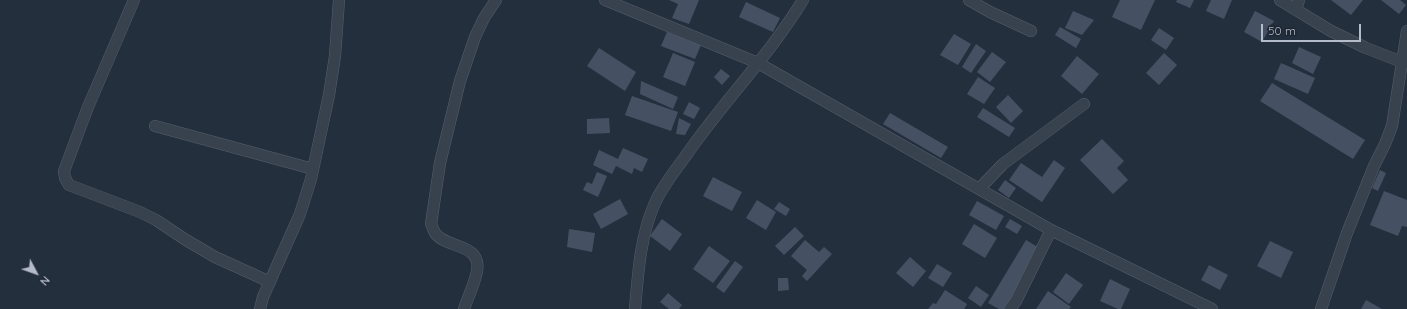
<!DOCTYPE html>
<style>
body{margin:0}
#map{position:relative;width:1407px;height:309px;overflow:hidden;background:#242f3e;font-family:Quicksand,sans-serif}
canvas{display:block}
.north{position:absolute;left:16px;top:253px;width:40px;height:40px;-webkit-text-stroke:3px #1d2633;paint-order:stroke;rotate:131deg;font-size:11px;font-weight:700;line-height:16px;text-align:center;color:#b4bcc9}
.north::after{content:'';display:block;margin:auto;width:14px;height:18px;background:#b4bcc9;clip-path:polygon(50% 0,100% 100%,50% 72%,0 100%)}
.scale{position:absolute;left:1261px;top:24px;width:100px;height:18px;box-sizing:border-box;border:2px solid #b4bcc9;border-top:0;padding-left:5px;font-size:12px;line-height:14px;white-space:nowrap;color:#b4bcc9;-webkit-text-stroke:3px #1d2633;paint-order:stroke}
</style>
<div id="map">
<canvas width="1407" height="309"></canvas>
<div class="north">N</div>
<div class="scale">50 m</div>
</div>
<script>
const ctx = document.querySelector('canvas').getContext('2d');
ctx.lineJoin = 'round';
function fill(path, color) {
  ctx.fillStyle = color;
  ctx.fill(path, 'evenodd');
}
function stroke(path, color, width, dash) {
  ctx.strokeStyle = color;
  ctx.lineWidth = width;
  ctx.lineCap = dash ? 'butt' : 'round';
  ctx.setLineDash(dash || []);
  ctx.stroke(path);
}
const building = new Path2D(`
 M669,0H699L689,24L672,18L678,4Z
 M1120,0H1155L1141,30L1112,17Z
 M1177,0H1194L1190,8L1176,2Z
 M1211,0H1232L1224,19L1206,11Z
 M1331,0H1363L1351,15Z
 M1381,0H1400L1406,5L1399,14Z
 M746,2L780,18L773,32L739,17Z
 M1073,11L1094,20L1082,35L1065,28Z
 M1255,11L1274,21L1262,42L1244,32Z
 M1060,27L1081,39L1076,48L1055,35Z
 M1159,28L1174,38L1166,50L1151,40Z
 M667,32L701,45L695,59L661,46Z
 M954,34L971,44L958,65L940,55Z
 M976,44L986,51L971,73L962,67Z
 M1299,47L1321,57L1313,74L1292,63Z
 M599,48L636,72L625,91L587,66Z
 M992,52L1006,62L990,82L977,72Z
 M673,53L695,62L685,86L663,77Z
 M1164,53L1177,65L1159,85L1146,73Z
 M1077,56L1099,74L1082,94L1061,76Z
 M1281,63L1315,78L1308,94L1274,79Z
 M721,69L730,76L722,85L714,77Z
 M978,77L995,88L984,104L967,94Z
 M641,81L678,97L673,109L640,94Z
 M1272,83L1365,140L1353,159L1260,101Z
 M1008,95L1023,111L1011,123L996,107Z
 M632,96L678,112L671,131L625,115Z
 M689,102L700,108L694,119L683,114Z
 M983,108L1015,128L1009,137L977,117Z
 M890,113L948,147L941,158L883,124Z
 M609,118L610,133L587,134V119Z
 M679,118L691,124L685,135L676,134Z
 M1102,139L1124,161L1117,168L1128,180L1113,194L1080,160Z
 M623,148L648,159L642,172L634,168L632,174L616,166L612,174L593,165L599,150L618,159Z
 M1054,160L1065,168L1042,202L1009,180L1021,163L1042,177Z
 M1380,170L1386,173L1378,191L1372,188Z
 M597,172L607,176L598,197L583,190L587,182L592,184Z
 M713,177L742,192L732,211L703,196Z
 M1005,180L1016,188L1009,198L998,190Z
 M1384,191L1407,200V227L1402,226L1398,236L1370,225Z
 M620,199L628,214L601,229L593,214Z
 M757,200L776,212L766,230L746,218Z
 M977,201L1004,216L996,230L969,215Z
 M779,202L790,209L786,216L774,209Z
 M662,219L682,234L670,251L650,236Z
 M1010,219L1022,226L1017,234L1005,227Z
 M974,224L997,238L985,258L962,244Z
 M795,227L804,236L784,255L775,246Z
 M569,229L595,233L592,252L567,247Z
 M805,240L819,252L824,247L832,254L807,281L802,276L807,270L791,256Z
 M1026,240L1041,249L1005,309H999L988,303Z
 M1270,241L1293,252L1281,278L1257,266Z
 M709,246L730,261L713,283L693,269Z
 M910,257L926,271L913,287L896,273Z
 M735,261L743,267L724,293L716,287Z
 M937,264L952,273L943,287L928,278Z
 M1209,265L1228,275L1220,290L1201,280Z
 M1066,273L1083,285L1069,304L1053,292Z
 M778,278H788L789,290L778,291Z
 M1110,279L1130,289L1121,309H1118L1100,301Z
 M976,286L989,295L981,307L968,298Z
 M945,290L967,304L964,309H928L933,303L936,304Z
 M1048,291L1071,307L1069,309H1036Z
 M668,293L682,305L679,309H669L660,302Z
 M1366,300L1382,309H1361Z`);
const street = new Path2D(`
 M134,0L88,107L64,171L65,178L69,185L140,212L156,220L186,240L215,257L270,282
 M605,0L758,63L1051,230L1212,309
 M969,0L990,12L1031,31
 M1280,0L1331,31L1366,48L1402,62
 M1296,10L1299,0
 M155,126L313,169
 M979,189L1003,164L1084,104
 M260,309L263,297L300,214L311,179L329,95L335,56L339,0
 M464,309C468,297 475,283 477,271C482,243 446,249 435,233C433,230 433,227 431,224L440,163L460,81L475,37L484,18L496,0
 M635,309C638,274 640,238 654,205C661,188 674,172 685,157C722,103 769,56 803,0
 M1010,309L1016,301L1051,230
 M1321,309L1347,233L1374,166L1385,144L1392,126L1407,31`);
fill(building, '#455162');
stroke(street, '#565f6c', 12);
stroke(street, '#38414e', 11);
</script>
